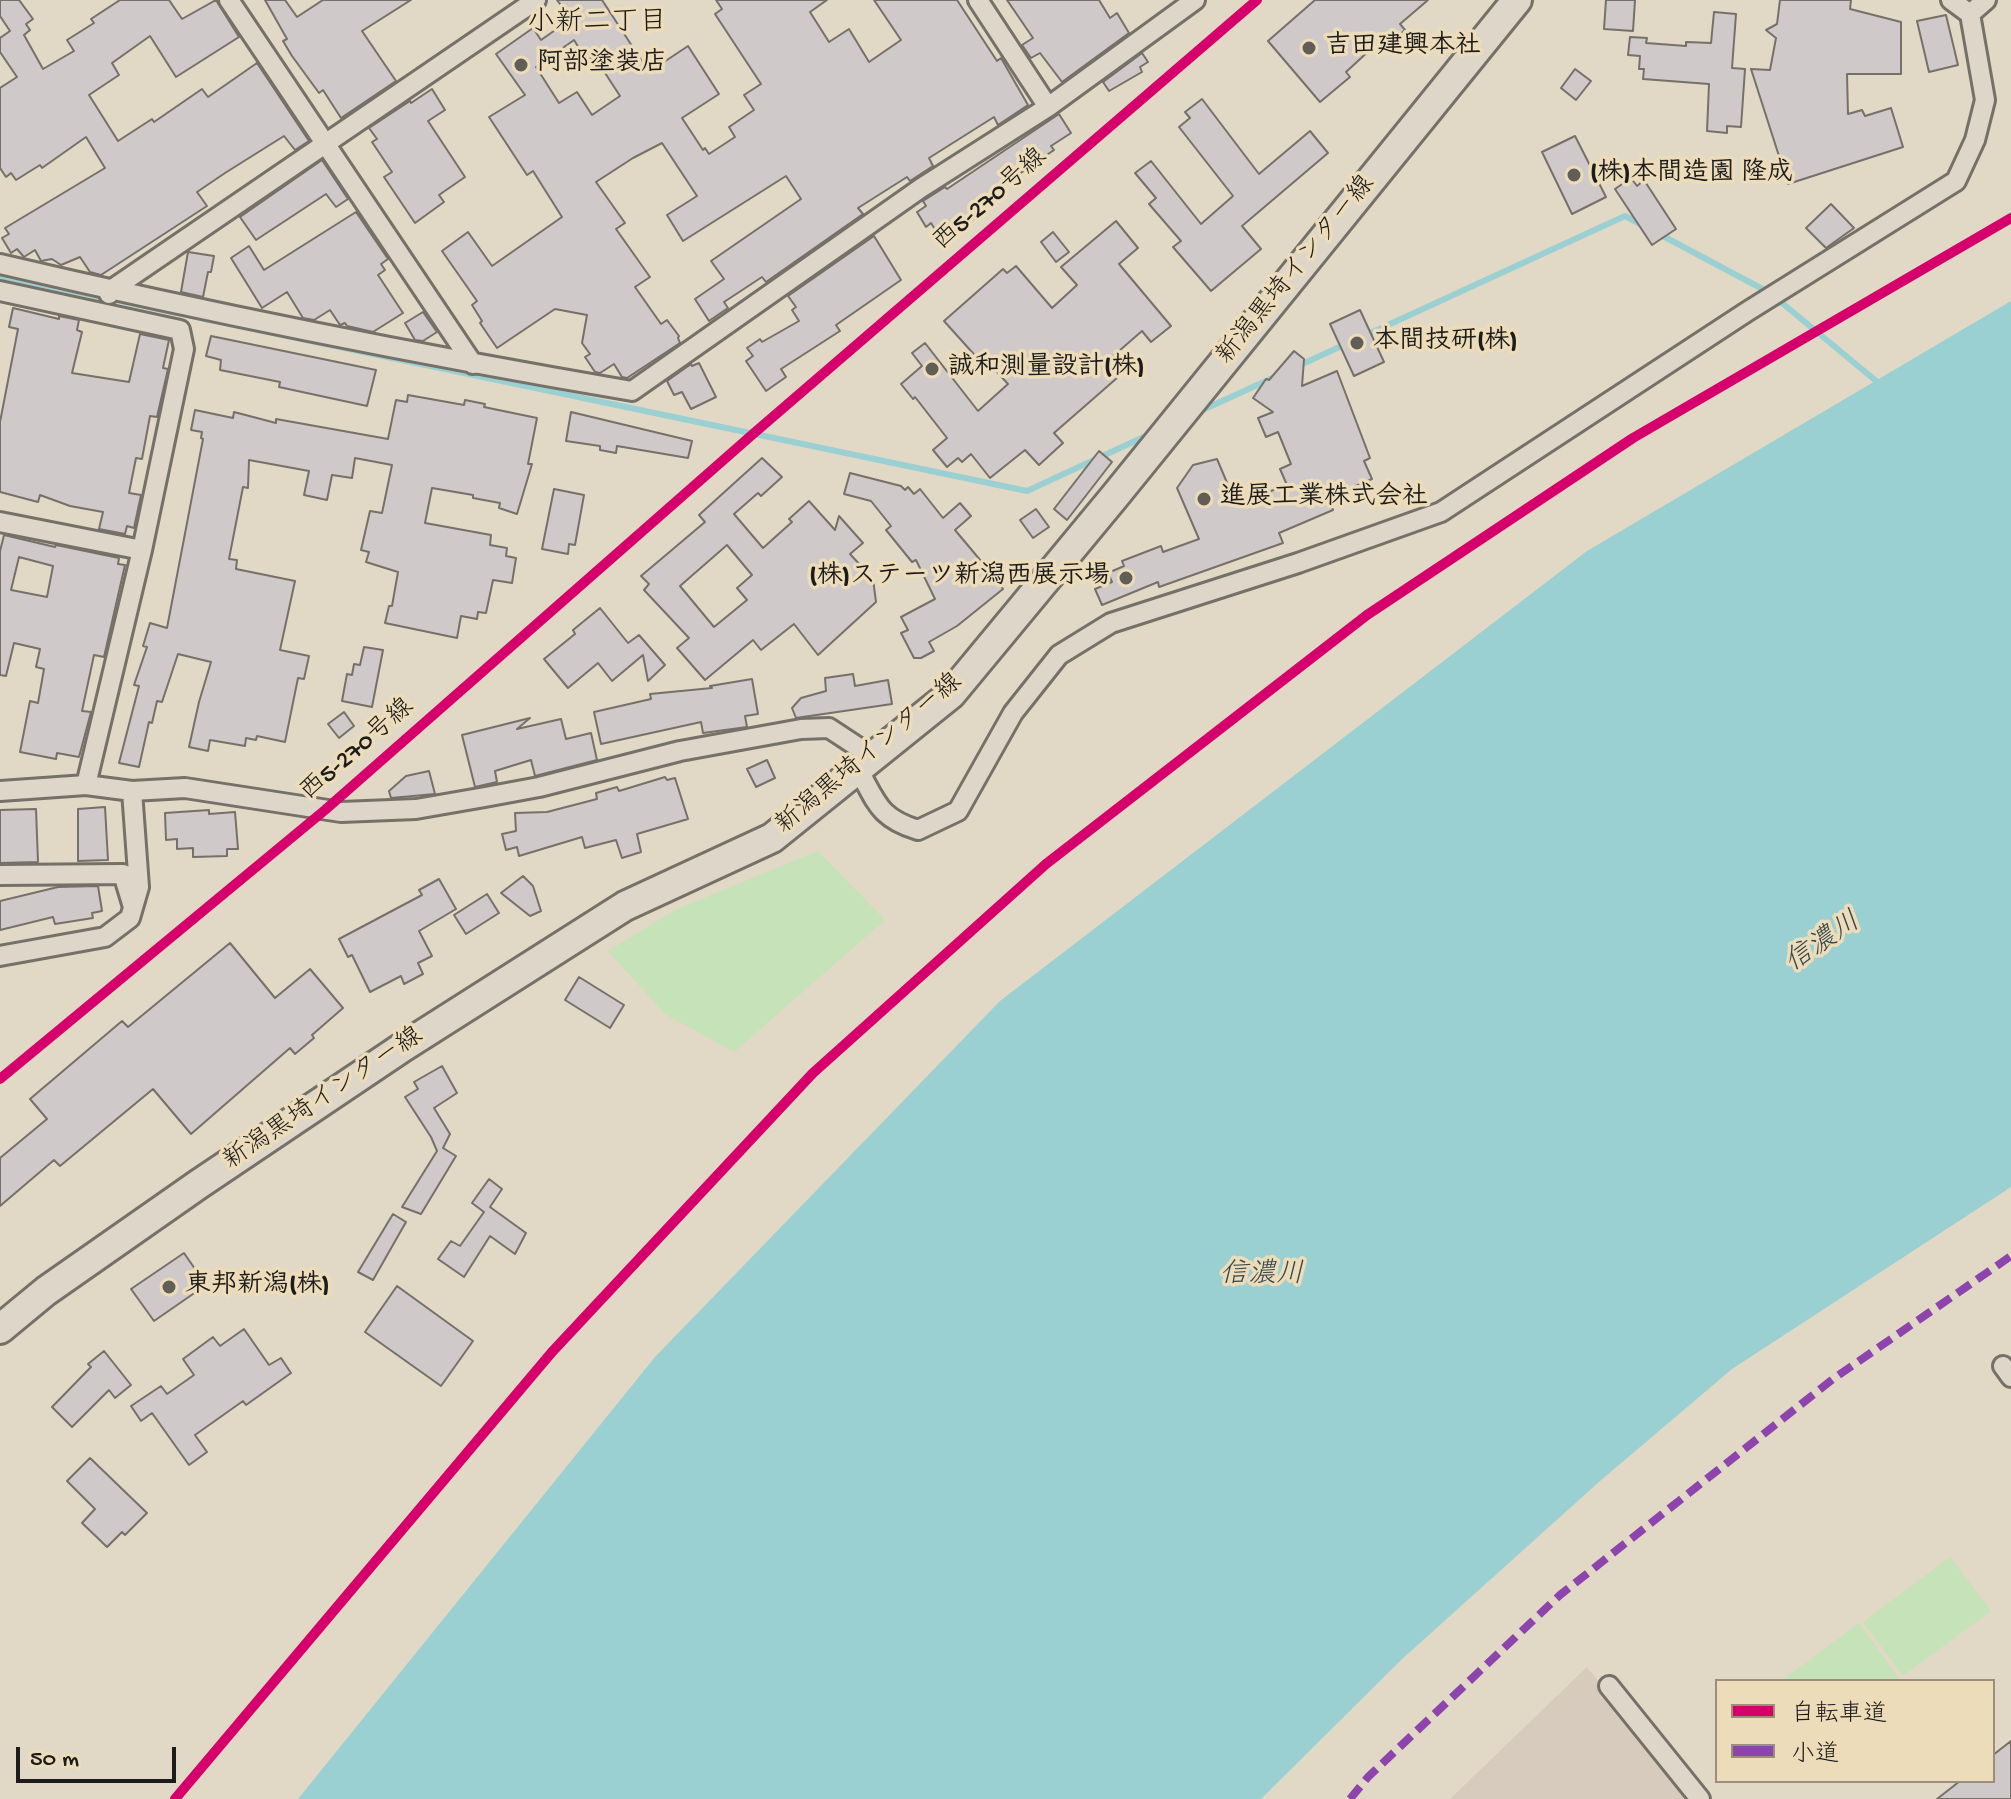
<!DOCTYPE html>
<meta charset="utf-8">
<style>
body{margin:0}
#map{position:relative;width:2011px;height:1799px;overflow:hidden;background:#e1d8c5;font-family:"Gochi Hand","Klee One",sans-serif}
canvas{display:block}
.legend{position:absolute;left:1715px;top:1679px;width:280px;height:104px;box-sizing:border-box;background:#eddcb9;border:2px solid #998f7a;margin:0;padding:10px 14px;list-style:none;font-size:24px;color:#1c1c1c}
.legend li{display:flex;align-items:center;gap:16px;height:40px}
.legend b{width:40px;border:2px solid #998f7a}
.scale{position:absolute;left:16px;top:1747px;width:160px;height:36px;box-sizing:border-box;border:4px solid #1c1c1c;border-top:0;padding-left:10px;font-size:24px;line-height:28px;white-space:nowrap;color:#1c1c1c;-webkit-text-stroke:6px #eddcb9;paint-order:stroke}
</style>
<div id="map">
<canvas width="2011" height="1799"></canvas>
<ul class="legend">
<li><b style="height:10px;background:#d6006c"></b>自転車道</li>
<li><b style="height:10px;background:#8e44ad"></b>小道</li>
</ul>
<div class="scale">50 m</div>
</div>
<script>
const ctx = document.querySelector('canvas').getContext('2d');
ctx.lineJoin = 'round';
function fill(path, color) {
  ctx.fillStyle = color;
  ctx.fill(path, 'evenodd');
}
function stroke(path, color, width, dash) {
  ctx.strokeStyle = color;
  ctx.lineWidth = width;
  ctx.lineCap = dash ? 'butt' : 'round';
  ctx.setLineDash(dash || []);
  ctx.stroke(path);
}
function write(font, color, halo, rows, align = 'center') {
  ctx.font = font + ' "Gochi Hand","Klee One",sans-serif';
  ctx.lineWidth = 7;
  ctx.setLineDash([]);
  ctx.textBaseline = 'middle';
  ctx.strokeStyle = halo;
  ctx.fillStyle = color;
  for (const [text, x, y, turn = 0] of rows) {
    ctx.save();
    ctx.translate(x, y);
    ctx.rotate((+turn || 0) * Math.PI / 180);
    ctx.textAlign = isNaN(turn) ? turn : align;
    if (halo) ctx.strokeText(text, 0, 0);
    ctx.fillText(text, 0, 0);
    ctx.restore();
  }
}
const built = new Path2D(`
 M1587,1667L1690,1799H1450Z`);
const green = new Path2D(`
 M818,851L885,920L734,1052L665,1014L608,951L677,909Z
 M1950,1557L1991,1611L1903,1676L1863,1622Z
 M1859,1623L1899,1678L1895,1681H1781Z`);
const water = new Path2D(`
 M2011,301V1187L1732,1369L1600,1481L1401,1660L1261,1799H298L655,1357L1000,1001L1587,551Z`);
const stream = new Path2D(`
 M1661,235L1770,293L1881,385
 M0,276L1027,491L1150,434
 M1364,336L1625,216L1644,226
 M1298,366L1346,344
 M1196,413L1277,376`);
const building = new Path2D(`
 M0,0H19L33,19L26,24L30,30L24,35L43,69L74,51L67,40L94,23L91,19L120,0H169L182,19L216,0L239,37L176,77L150,36L112,63L119,75L89,95L118,141L152,119L154,122L202,89L208,97L257,63L309,141L295,150L284,136L225,173L197,192L207,206L101,275L90,272L80,257L61,265L52,259L41,261L35,250L24,257L17,249L11,253L2,238L9,234L5,228L105,168L86,137L42,168L40,165L16,180L11,173L6,177L0,168V88L17,77L0,52V38L10,31L0,16Z
 M265,0H285L297,17L323,0H411L362,31L396,81L341,118L323,90L319,93L292,56L283,41L287,39Z
 M557,0H602L649,72L688,46L719,94L682,118L703,150L705,148L709,154L735,137L729,127L754,110L744,95L761,84L715,14L722,9L716,0H827L810,12L829,42L849,29L869,62L901,40L874,0H957L997,61L1001,58L1028,105L998,125L994,117L929,158L933,166L910,181L907,177L858,208L863,214L766,282L762,277L724,302L728,308L709,321L695,299L724,279L711,261L801,199L786,176L683,241L667,215L697,196L662,143L633,158L596,182L625,223L616,229L650,277L635,287L661,324L667,320L679,336L678,338L680,343L627,378L622,377L614,364L600,373L595,372L585,357L590,354L582,343L587,315L555,309L497,348L480,323L482,321L472,305L477,301L442,251L468,232L492,266L562,217L533,171L527,175L489,117L525,95L496,54L533,28L541,40L571,19ZM574,40L587,61L594,56L620,96L592,115L577,92L559,103L536,67Z
 M1007,0H1099L1110,18L1117,13L1129,33L1062,82L1040,53L1031,58L1022,45L1033,38Z
 M1315,0H1428L1400,24L1405,30L1377,54L1372,48L1346,72L1350,77L1320,102L1268,41Z
 M1606,0H1635L1633,31L1604,29Z
 M1780,0H1851L1850,9L1901,22V74H1847L1848,114L1862,110L1865,116L1891,108L1903,147L1788,184L1751,69L1770,70L1776,38L1766,30L1777,24Z
 M1714,12L1736,14L1732,68L1745,69L1741,127L1727,126V133L1707,131L1709,84L1643,79L1644,69H1639L1640,56L1628,55L1630,37L1647,38L1646,43L1686,46V42L1711,43Z
 M1946,15L1958,65L1929,72L1917,21Z
 M1142,53L1148,62L1140,67L1142,72L1109,91L1103,82Z
 M1575,69L1591,81L1576,100L1561,88Z
 M432,89L445,110L428,121L465,177L439,195L444,202L415,223L384,177L392,172L372,142L377,139L369,128L410,101L411,103Z
 M1202,99L1259,174L1310,131L1328,153L1242,226L1261,249L1211,291L1173,247L1181,241L1149,204L1156,198L1135,173L1151,161L1201,224L1233,196L1179,127L1190,118L1185,112Z
 M1059,114L1071,133L1051,146L1054,150L983,199L986,204L982,207L985,212L941,239L931,223L926,227L917,212L926,206L923,201L945,187L947,189Z
 M1575,136L1606,197L1572,214L1542,152Z
 M322,160L348,199L336,207L326,194L256,240L240,217Z
 M1631,178L1637,186L1644,180L1676,229L1652,245L1615,189Z
 M1831,204L1854,228L1826,248L1806,228Z
 M356,212L388,259L381,264L385,270L378,275L403,313L373,332L347,326L345,323L340,325L330,310L314,320L303,318L287,292L262,308L231,258L249,246L264,270Z
 M1116,221L1138,248L1119,264L1171,326L1151,342L1142,331L1104,364L1117,378L1054,433L1063,443L1039,465L1025,450L990,478L971,454L962,462L958,458L947,467L933,450L947,438L915,397L913,399L901,384L922,366L912,353L925,343L978,411L1008,384L984,358L980,361L944,321L1003,269L1007,273L1016,266L1052,308L1077,285L1061,267Z
 M1053,232L1069,252L1056,262L1041,242Z
 M874,236L901,280L836,325L840,331L781,369L786,377L766,391L746,361L753,356L747,348L760,339L762,342L799,321L792,310L796,307L788,296Z
 M188,252L214,256L211,272H208L203,297L181,292Z
 M13,308L59,319V316L79,320L77,330L82,332L72,373L129,382L140,334L169,340L163,368L168,369L157,417L150,416L142,459L136,458L129,493L141,495L134,528L127,526L125,534L99,529L103,512L70,506L40,495L38,502L0,492V422L18,329L9,327Z
 M1360,310L1384,362L1354,376L1330,324Z
 M423,312L437,332L423,341L415,340L405,323Z
 M211,336L376,370L367,406L279,387L280,382L220,370L221,360L206,356Z
 M1294,351L1304,359L1302,386L1337,371L1370,458L1364,461L1372,479L1328,498L1333,510L1279,533L1283,543L1159,587L1158,582L1102,605L1095,589L1112,582L1108,573L1124,566L1122,561L1161,546L1163,552L1199,539L1177,488L1193,465L1217,459L1236,504L1287,485L1280,469L1291,464L1278,432L1266,437L1258,418L1273,412L1253,398L1266,379L1269,380Z
 M699,363L716,397L691,409L682,392L674,395L667,381L691,364L692,366Z
 M408,395L464,405L465,400L485,404L484,407L537,418L528,464H532L517,514L499,508L500,503L473,498V495L432,488L425,523L491,535L490,545L507,548L506,556L516,558L512,583L493,580L486,613L478,612L477,619L461,616L457,638L385,623L389,606H392L398,572L366,562L369,552L361,550L370,511L382,513L392,465L355,458L352,478L332,475L327,500L304,495L309,471L249,460L248,488L243,487L229,559L237,560L236,569L295,581L280,650L309,656L304,679L298,678L285,742L257,736L256,740L246,738L245,746L210,740L208,751L189,747L199,702L211,662L178,654L162,702L157,701L152,723L149,722L139,767L119,763L139,686L134,685L147,647L143,646L150,623L167,628L203,439L201,438L202,432L191,430L195,410L233,418L234,412L276,423V419L388,439L396,400L407,402Z
 M571,412L692,441L688,458L617,446L616,453L600,450V446L566,441Z
 M1099,451L1112,462L1067,520L1054,509Z
 M762,458L782,477L761,496L758,493L734,514L763,548L792,522L789,519L809,501L835,530L839,516L863,543L850,554L873,579L876,602L818,655L794,624L761,650L753,640L705,680L677,648L689,638L644,590L649,584L641,576L705,522L699,515ZM727,545L752,575L737,588L747,600L714,627L680,586Z
 M850,473L901,486L905,490L908,487L914,494L920,489L943,518L960,503L971,516L955,530L986,567L990,563L1005,582L1001,586L1003,589L957,626L929,642L934,651L921,658H914L901,633L908,630L901,617L935,599L916,560L912,562L886,530L891,526L871,501L844,494Z
 M554,489L584,495L575,545L569,544L568,554L542,549Z
 M1036,509L1049,527L1033,538L1020,520Z
 M4,535L55,547L56,545L119,558L118,564L125,565L104,657L94,655L82,711L91,712L79,757L57,753L56,759L20,752L30,701L38,703L44,669L36,667L40,649L14,643L6,676L0,675V551ZM19,557L53,566L47,597L11,590Z
 M600,608L628,643L639,635L665,665L648,681L643,655L612,681L598,663L568,688L544,659L575,634L573,630Z
 M364,647L383,650L372,707L342,701L347,674L352,675L354,664L360,665Z
 M853,674L855,686L888,680L892,704L796,718L792,708L801,698L826,691L825,678Z
 M752,679L758,714L745,716L747,727L703,733L701,722L601,744L594,712L651,699L650,694L712,688L710,686Z
 M344,712L354,726L339,738L328,724Z
 M530,718L517,729L561,719L566,739L591,733L597,760L535,776L531,760L495,771L497,782L475,787L462,735Z
 M767,760L775,778L756,787L747,769Z
 M429,771L435,794L391,798L389,791L406,776Z
 M665,777L667,780L675,778L688,819L637,834L641,852L622,858L616,840L585,848L582,837L519,856L517,847L506,850L502,834L516,831L515,813L547,812L597,799L596,793L617,787L619,791Z
 M105,807L108,860L78,861V809Z
 M36,809L38,862L0,863V810Z
 M209,810V814L235,812L238,849H227V856L193,857V848L177,849V839L166,840L165,813Z
 M523,876L533,886L541,911L530,916L501,893Z
 M439,879L456,909L419,931L432,956L418,963L423,974L404,984L401,976L370,992L352,955L348,957L339,939L422,895L419,890Z
 M98,886L102,911L92,913L93,918L55,924L53,917L0,930V901L58,887Z
 M487,894L499,913L466,934L454,915Z
 M230,943L275,998L310,969L343,1008L312,1035L314,1038L295,1054L290,1048L191,1134L153,1089L60,1166L54,1160L0,1206V1158L47,1119L30,1099L122,1021L128,1027Z
 M579,977L624,1005L610,1028L565,1000Z
 M442,1066L457,1093L434,1108L450,1134L443,1148L456,1156L421,1214L402,1207L437,1151L431,1137L405,1097L418,1089L414,1082Z
 M489,1179L502,1189L490,1207L526,1233L515,1254L490,1236L464,1277L438,1259L451,1241L460,1246L484,1212L472,1203Z
 M393,1214L406,1222L373,1280L358,1272Z
 M184,1253L206,1285L154,1321L131,1289Z
 M397,1286L473,1341L441,1386L365,1332Z
 M244,1329L269,1365L281,1358L291,1373L246,1405L243,1401L195,1435L207,1452L189,1465L152,1413L141,1421L131,1406L161,1386L167,1394L194,1375L183,1359L213,1337L220,1346Z
 M104,1351L131,1385L115,1398L109,1390L72,1427L52,1407L91,1367L88,1364Z
 M90,1458L147,1513L125,1535L122,1532L107,1547L82,1523L95,1509L67,1481Z
 M2011,1741V1799H1937L1960,1781H1993V1755Z`);
const street = new Path2D(`
 M229,0L473,364
 M978,0L1048,107
 M1970,14L1986,0
 M0,264C209,313 420,355 632,391L921,188L1048,107L1195,0
 M0,291L180,330L184,349L142,550L86,785
 M109,294L111,290L536,0
 M0,522L142,550
 M858,769C877,803 879,818 918,830L958,811L1013,713L1059,655L1111,623L1298,563L1441,512L1748,311L1956,181L1975,140L1985,100L1970,14L1951,0
 M0,791L86,785L132,791L185,788L341,812L416,809L485,797L539,787L680,751L801,729L829,728L873,757
 M0,875L123,874L133,907
 M0,956L105,937L130,918L139,887L132,791
 M2003,1366L2011,1377
 M1609,1686L1700,1799`);
const primary = new Path2D(`
 M0,1329L46,1291L199,1184L403,1047L625,906L772,838L951,694L1115,496L1517,0`);
const quiet = new Path2D(`
 M1350,1799L1368,1777L1560,1595L1833,1379L2011,1256`);
const cycleway = new Path2D(`
 M0,1079L325,810L753,434L1257,0
 M175,1799L552,1352L813,1073L1046,864L1367,615L1633,438L2011,218`);
const markers = [
 [1309,48,8,"#615e57"],
 [521,65,8,"#615e57"],
 [1574,175,8,"#615e57"],
 [1357,343,8,"#615e57"],
 [932,369,8,"#615e57"],
 [1204,499,8,"#615e57"],
 [1126,578,8,"#615e57"],
 [169,1287,8,"#615e57"]
];
const poiNames = [
 ["吉田建興本社",1325,48],
 ["阿部塗装店",537,65],
 ["(株)本間造園 隆成",1590,175],
 ["本間技研(株)",1373,343],
 ["誠和測量設計(株)",948,369],
 ["進展工業株式会社",1220,499],
 ["(株)ステーツ新潟西展示場",1110,578,"right"],
 ["東邦新潟(株)",185,1287]
];
const streetNames = [
 ["西5-270号線",991,201,-41],
 ["新潟黒埼インター線",1297,271,-51],
 ["西5-270号線",358,751,-41],
 ["新潟黒埼インター線",870,755,-40],
 ["新潟黒埼インター線",324,1100,-34]
];
const neighbourhoodNames = [
 ["小新二丁目",597,25]
];
const waterNames = [
 ["信濃川",1824,944,-34],
 ["信濃川",1262,1277]
];
fill(built, '#d7cbbd');
fill(green, '#c6e2b9');
fill(water, '#9ad0d2');
stroke(stream, '#9ad0d2', 6);
fill(building, '#cfc9c9');
stroke(building, '#757168', 2);
stroke(street, '#757168', 24);
stroke(primary, '#757168', 34);
stroke(street, '#ddd6c9', 18);
stroke(primary, '#ddd6c9', 28);
stroke(quiet, '#8e44ad', 8, [16, 8]);
stroke(cycleway, '#d6006c', 10);
for (const [x, y, r, color] of markers) {
  const dot = new Path2D();
  dot.arc(x, y, r, 0, 2 * Math.PI);
  ctx.fillStyle = color;
  ctx.fill(dot);
  stroke(dot, '#eddcb9', 3);
}
write('bold 26px', '#1c1c1c', '#eddcb9', poiNames, 'left');
write('26px', '#1c1c1c', '#eddcb9', streetNames);
write('28px', '#1c1c1c', '#eddcb9', neighbourhoodNames);
write('italic 28px', '#34484b', '#eddcb9', waterNames);
</script>
